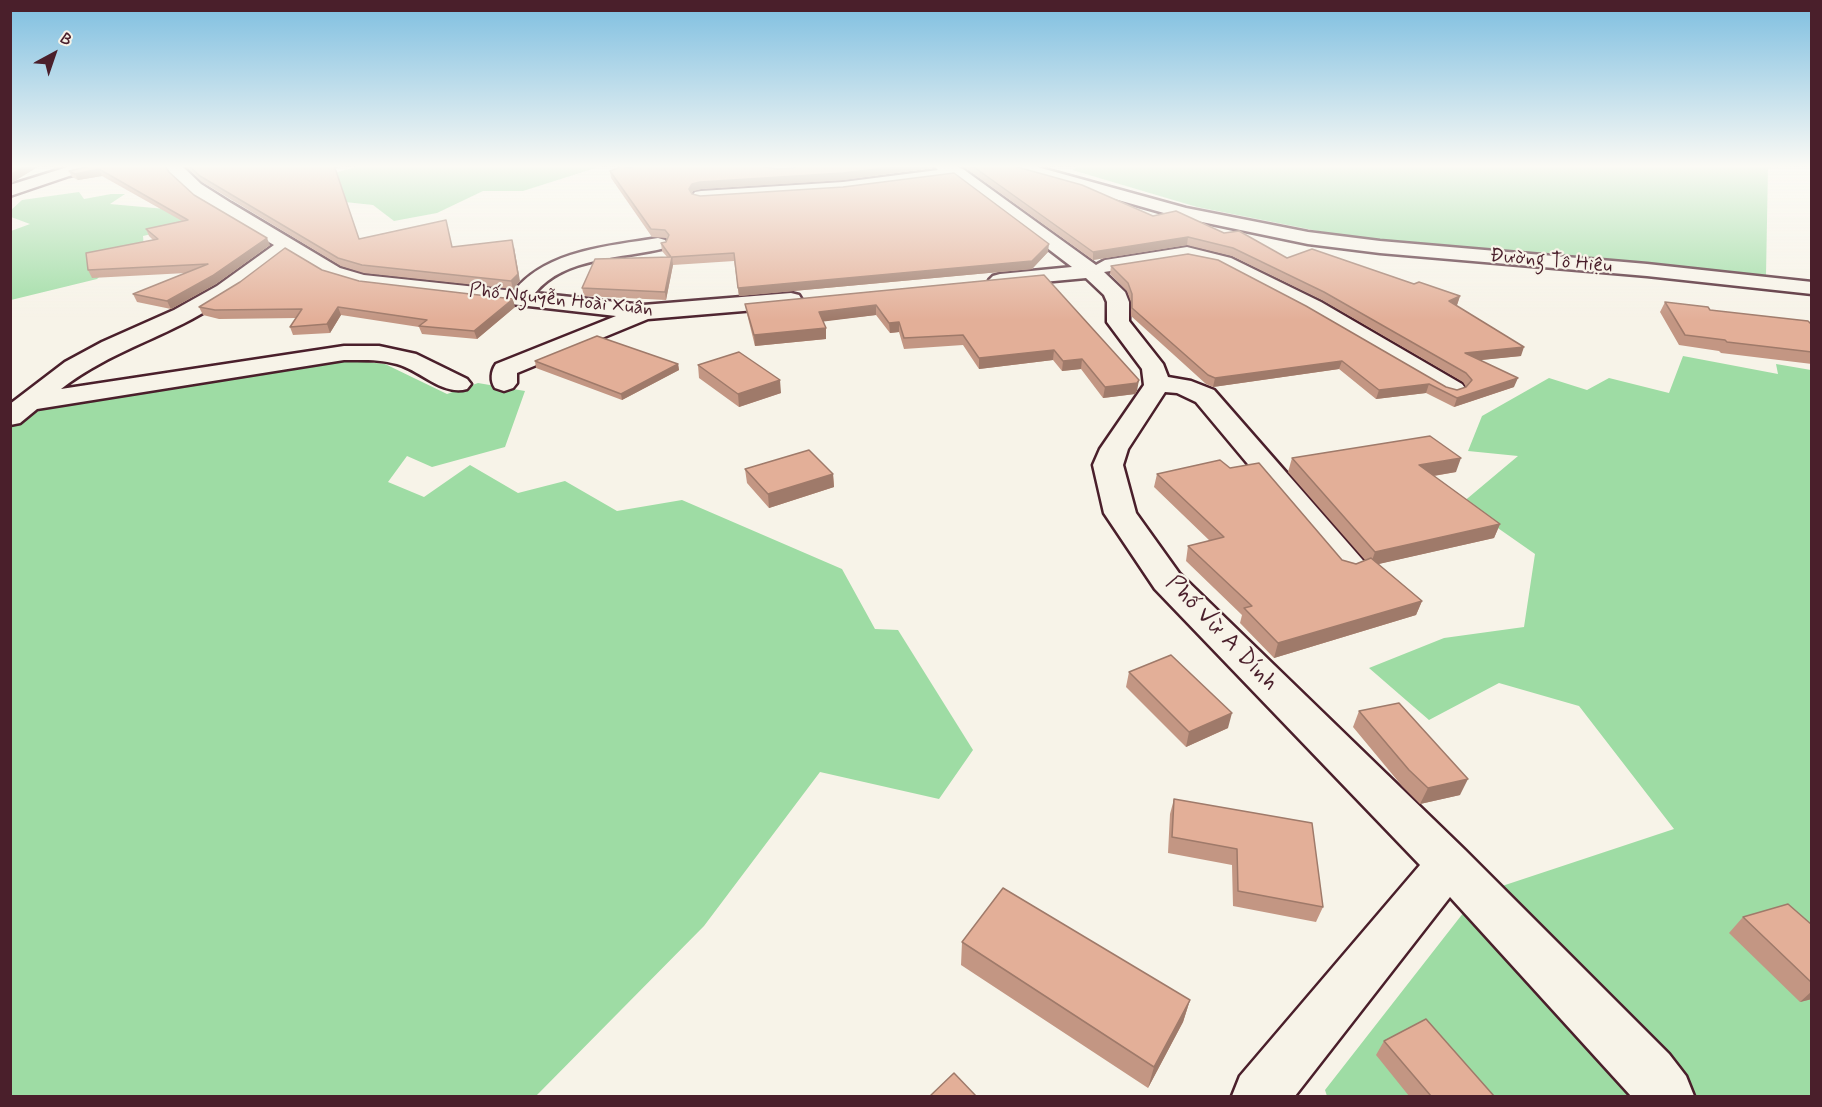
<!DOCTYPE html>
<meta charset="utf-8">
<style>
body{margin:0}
#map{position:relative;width:1822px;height:1107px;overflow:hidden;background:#f7f3e8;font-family:Mynerve,sans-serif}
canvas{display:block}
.frame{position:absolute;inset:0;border:12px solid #4a1f2b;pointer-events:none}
.north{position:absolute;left:24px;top:24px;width:60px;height:60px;-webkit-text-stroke:4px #f7f3e8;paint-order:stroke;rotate:40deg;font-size:16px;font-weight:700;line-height:24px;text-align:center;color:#4a1f2b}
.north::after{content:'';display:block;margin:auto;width:21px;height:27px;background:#4a1f2b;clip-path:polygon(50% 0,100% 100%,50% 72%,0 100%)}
</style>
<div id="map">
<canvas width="1822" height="1107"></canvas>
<div class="frame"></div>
<div class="north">B</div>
</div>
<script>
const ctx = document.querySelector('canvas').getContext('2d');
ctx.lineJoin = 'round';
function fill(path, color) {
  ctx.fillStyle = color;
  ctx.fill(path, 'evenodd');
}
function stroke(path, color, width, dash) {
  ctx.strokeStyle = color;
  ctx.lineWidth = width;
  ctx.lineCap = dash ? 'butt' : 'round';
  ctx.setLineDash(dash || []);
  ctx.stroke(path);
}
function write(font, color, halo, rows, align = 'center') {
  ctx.font = font + ' Mynerve,sans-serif';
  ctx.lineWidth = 4.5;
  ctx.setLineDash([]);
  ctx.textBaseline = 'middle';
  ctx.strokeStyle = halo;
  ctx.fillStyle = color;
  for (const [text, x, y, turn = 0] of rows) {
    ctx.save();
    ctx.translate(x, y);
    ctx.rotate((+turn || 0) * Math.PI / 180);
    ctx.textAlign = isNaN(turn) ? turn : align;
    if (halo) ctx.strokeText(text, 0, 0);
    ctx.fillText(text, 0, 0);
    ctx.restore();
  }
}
const green = new Path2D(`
 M362,165H605L523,191H483L437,213L394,221L373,205L289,196L309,180Z
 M1079,165H1804L1768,168L1766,275L1343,236L1197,207L1072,170Z
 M79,192L84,199L111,194H125L110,204L177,210L191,225L143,236L144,247L112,264L97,279L11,300V231L30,224L11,217V210L22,200Z
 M1683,356L1778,374L1776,364L1811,370V1096H1327L1325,1090L1478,894L1674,829L1579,706L1499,683L1429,720L1369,668L1444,638L1524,627L1535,554L1462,503L1518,456L1468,451L1482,416L1549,378L1587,390L1609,378L1669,393Z
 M328,358L385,364L447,394L478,383L525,391L505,447L432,467L407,456L388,482L424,497L470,465L518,493L565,481L617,511L682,500L842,569L875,629L898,630L973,750L939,799L820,772L704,926L536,1096H11V426L46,405Z`);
const street = new Path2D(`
 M74,165H103L101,168L69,176L10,196V185Z
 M165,165H181L201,184L231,203L340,268L364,275L514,291C547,250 609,246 658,238L665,240L668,244L665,248C623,259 565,256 535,293L643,305L791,293L799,295L802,300L799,305L791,307L648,319L517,373V383L513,388L504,391L495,388C490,381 491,371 496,364L616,316L362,287L326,276L288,253C257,277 227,300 192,319C147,343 102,357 61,389L344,346H379L416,354L467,379L471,384L467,389C442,396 420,370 397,364C379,359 362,360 344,360L37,409L20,423L10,425V404L65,362L102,342L174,310L217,286L274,245C241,225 183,199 165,165Z
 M622,165H644L642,168L629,172L623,170Z
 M767,165H810C802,173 770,178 762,169Z
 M933,165H954L963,169L1096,265L1105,260L1187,247L1231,258L1321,302L1462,384L1466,389L1462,394L1453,397L1444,394L1305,312L1217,266L1187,259L1104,272L1125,292L1129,302V321L1163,364L1168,377L1191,381L1214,390L1368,566L1363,573L1351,576L1339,573L1196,402L1177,393L1165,392L1128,449L1123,465L1136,513L1179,573L1465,850L1669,1054L1686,1076L1694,1096H1631L1450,897L1295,1096H1232L1240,1076L1420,865L1155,589L1104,513L1093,465L1100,449L1144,385L1142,369L1107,322V302L1104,295L1086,278L1000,286L993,284L989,280L993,276L1000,274L1072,267L954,177L843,192L701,201L695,200L692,196L695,192L701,191L843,182L938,170Z`);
const highway = new Path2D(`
 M1004,165H1030L1186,208L1308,232L1380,241L1647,264L1812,282V294L1647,276L1380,253L1308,244L1178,217L1006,168Z`);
const wall = new Path2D(`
 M94,165L169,172L194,195L270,245L216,284L171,309L137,302L133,294L186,273L92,278L88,270L153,240L149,236L146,229L182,221L102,176L78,180L72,177L69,171Z
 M184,165H346V166L335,168L359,239L453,247L520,281L513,289L364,273L341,266L202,182Z
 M637,165H764L763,166L764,167L778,169L933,168L843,180L701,189L693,191L692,193V194L700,196L1048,252L1032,269L739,296L734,261L673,265L666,300L584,296L582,288L667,257L662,251L661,243L666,242L667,239L666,238L652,237L611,178L610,171Z
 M959,165H1010L1153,216L1224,233L1287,258L1414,284L1460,296L1457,305H1456L1521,356L1480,360L1514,387L1454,407L1426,393L1376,399L1339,369L1213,387L1206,384L1131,316V302L1127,291L1110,274L1111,266L1446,387L1457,390L1466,387L1463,382L1322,300L1232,256L1187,245L1093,260L964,167Z
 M322,270L359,281L515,307L477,339L422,334L419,327L341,315L330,333L293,335L290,327L297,318L219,319L203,315L199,307Z
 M1044,275L1137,391L1135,394L1103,398L1081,369L1062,371L1053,360L979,369L963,345L904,349L899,332L890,333L876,315L823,321L826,328V339L755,346L747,314L745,304Z
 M1665,302L1710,310L1812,325V364L1721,353L1719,351L1679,345L1660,312Z
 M535,361L678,364L679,370L622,400L536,368Z
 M698,365L781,393L739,407L699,378Z
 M1292,458L1456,472L1434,476L1500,524L1494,538L1378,564L1422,601L1416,615L1274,658L1240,623L1242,615L1186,561L1188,546L1210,541L1154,487L1157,474L1230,468L1342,560L1356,564L1365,560L1288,472Z
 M745,469L833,474L834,487L769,508L747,483Z
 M1129,672L1228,728L1186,747L1126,687Z
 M1359,711L1460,795L1420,804L1402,786L1353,727Z
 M1174,799L1323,907L1316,922L1233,906L1232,865L1168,853L1170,814Z
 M1743,917L1812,925V999L1800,1002L1729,933Z
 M962,942L1190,1000L1183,1022L1148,1088L961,965Z
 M1384,1041L1494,1096H1409L1376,1055Z`);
const shadedWall = new Path2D(`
 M27,165H41L10,184V175Z
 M53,165H67L55,169Z
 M334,165H346V166L335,168Z
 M908,165H933V168L843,180L701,189L693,191L690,196L689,189L692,184L700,182Z
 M99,169L102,176L78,180L75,174Z
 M1188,237L1187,245L1093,260V252Z
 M267,238L270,245L216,284L171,309L167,301Z
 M1049,244L1048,252L1032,269L739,296L738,288Z
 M514,247L520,281L513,289L511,281Z
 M672,257L673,265L666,300L665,292Z
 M1460,296L1457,305L1446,309L1449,301Z
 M513,299L515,307L477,339L474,331Z
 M876,305V315L820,322L819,312Z
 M338,307L341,315L330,333L327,324Z
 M899,322V332L890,333L889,323Z
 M826,328V339L755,346L754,335Z
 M1524,347L1521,356L1462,362L1465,353Z
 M1054,350L1053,360L979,369V358Z
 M1082,359L1081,369L1062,371L1063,361Z
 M1342,361L1339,369L1213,387L1215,378Z
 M678,364L679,370L622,400L621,394Z
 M1518,378L1514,387L1454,407L1457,398Z
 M780,380L781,393L739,407L738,394Z
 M1139,380L1137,391L1135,394L1103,398L1105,387Z
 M1429,384L1426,393L1376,399L1379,390Z
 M1461,458L1456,472L1414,479L1419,465Z
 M833,474L834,487L769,508L768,494Z
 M1500,524L1494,538L1370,566L1375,552Z
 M1422,601L1416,615L1274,658L1278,643Z
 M1232,713L1228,728L1186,747L1189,732Z
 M1468,779L1460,795L1420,804L1428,788Z
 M1812,991V999L1800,1002Z
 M1190,1000L1183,1022L1148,1088L1154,1067Z`);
const building = new Path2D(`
 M10,165H27L10,175Z
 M94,165H164L169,172L194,195L267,238L212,276L167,301L133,294L208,264L88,270L86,253L158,239L146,229L188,220L99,169L75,174L69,171Z
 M188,165H334L359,239L446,220L452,247L512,240L518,274L511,281L362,265L338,258L200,176Z
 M637,165H762L764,167L778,169L793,168L799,165H908L843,173L700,182L692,184L689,189L692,194L700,196L843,187L954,173L1049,244L1032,261L738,288L734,253L672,257L665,292L582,288L595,259L671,257L661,243L666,242L669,235L665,230L651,229L610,171L623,166L629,168Z
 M971,165H1010L1082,185L1153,216L1176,211L1224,233L1239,231L1287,258L1312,249L1414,284L1419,282L1460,296L1449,301L1524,347L1465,353L1518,378L1457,398L1429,384L1379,390L1342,361L1215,378L1208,375L1132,308V294L1128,283L1111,266L1188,254L1218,260L1306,306L1446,387L1457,390L1466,387L1472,380L1466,373L1324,292L1233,248L1188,237L1093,252Z
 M285,248L322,270L359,281L513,299L474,331L419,326L427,320L338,307L327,324L290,327L302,309L215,310L199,307L240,282Z
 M1044,275L1139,380L1137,383L1105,387L1082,359L1063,361L1054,350L979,358L963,335L904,338L899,322L889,323L876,305L819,312L826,328L754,335L745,304Z
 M1665,302L1708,307L1710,310L1808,321L1812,325V352L1727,342L1725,340L1685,335Z
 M597,336L678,364L621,394L535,361Z
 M739,352L780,380L738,394L698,365Z
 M1430,436L1461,458L1419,465L1500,524L1375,552L1292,458Z
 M809,450L833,474L768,494L745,469Z
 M1220,460L1230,468L1259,463L1342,560L1356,564L1371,558L1422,601L1278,643L1244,608L1252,606L1188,546L1224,537L1157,474Z
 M1171,655L1232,713L1189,732L1129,672Z
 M1399,703L1468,779L1428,788L1409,770L1359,711Z
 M1174,799L1312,823L1323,907L1238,891L1237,849L1172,837Z
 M1003,888L1190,1000L1154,1067L962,942Z
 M1788,904L1812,925V983L1743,917Z
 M1426,1019L1494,1096H1431L1384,1041Z
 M954,1073L976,1096H930Z`);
const farStreetnames = [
 ["Đường Tô Hiệu",1551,262,5],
 ["Phố Nguyễn Hoài Xuân",561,301,6]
];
const streetNames = [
 ["Phố Vừ A Dính",1221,634,46]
];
fill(green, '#9edca4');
stroke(street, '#4a1f2b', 5);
stroke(highway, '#4a1f2b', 5);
fill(street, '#f7f3e8');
fill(highway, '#f7f3e8');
fill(wall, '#c39683');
fill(shadedWall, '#9f7a6a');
fill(building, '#e3af98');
stroke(building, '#9f7a6a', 1.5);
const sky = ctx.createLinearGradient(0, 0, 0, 320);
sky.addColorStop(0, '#7dbee0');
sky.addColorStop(0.52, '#fbfaf5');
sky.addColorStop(1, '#fbfaf500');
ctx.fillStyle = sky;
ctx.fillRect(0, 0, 1822, 320);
write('20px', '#4a1f2b', '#f7f3e8', farStreetnames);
write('24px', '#4a1f2b', '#f7f3e8', streetNames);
</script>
